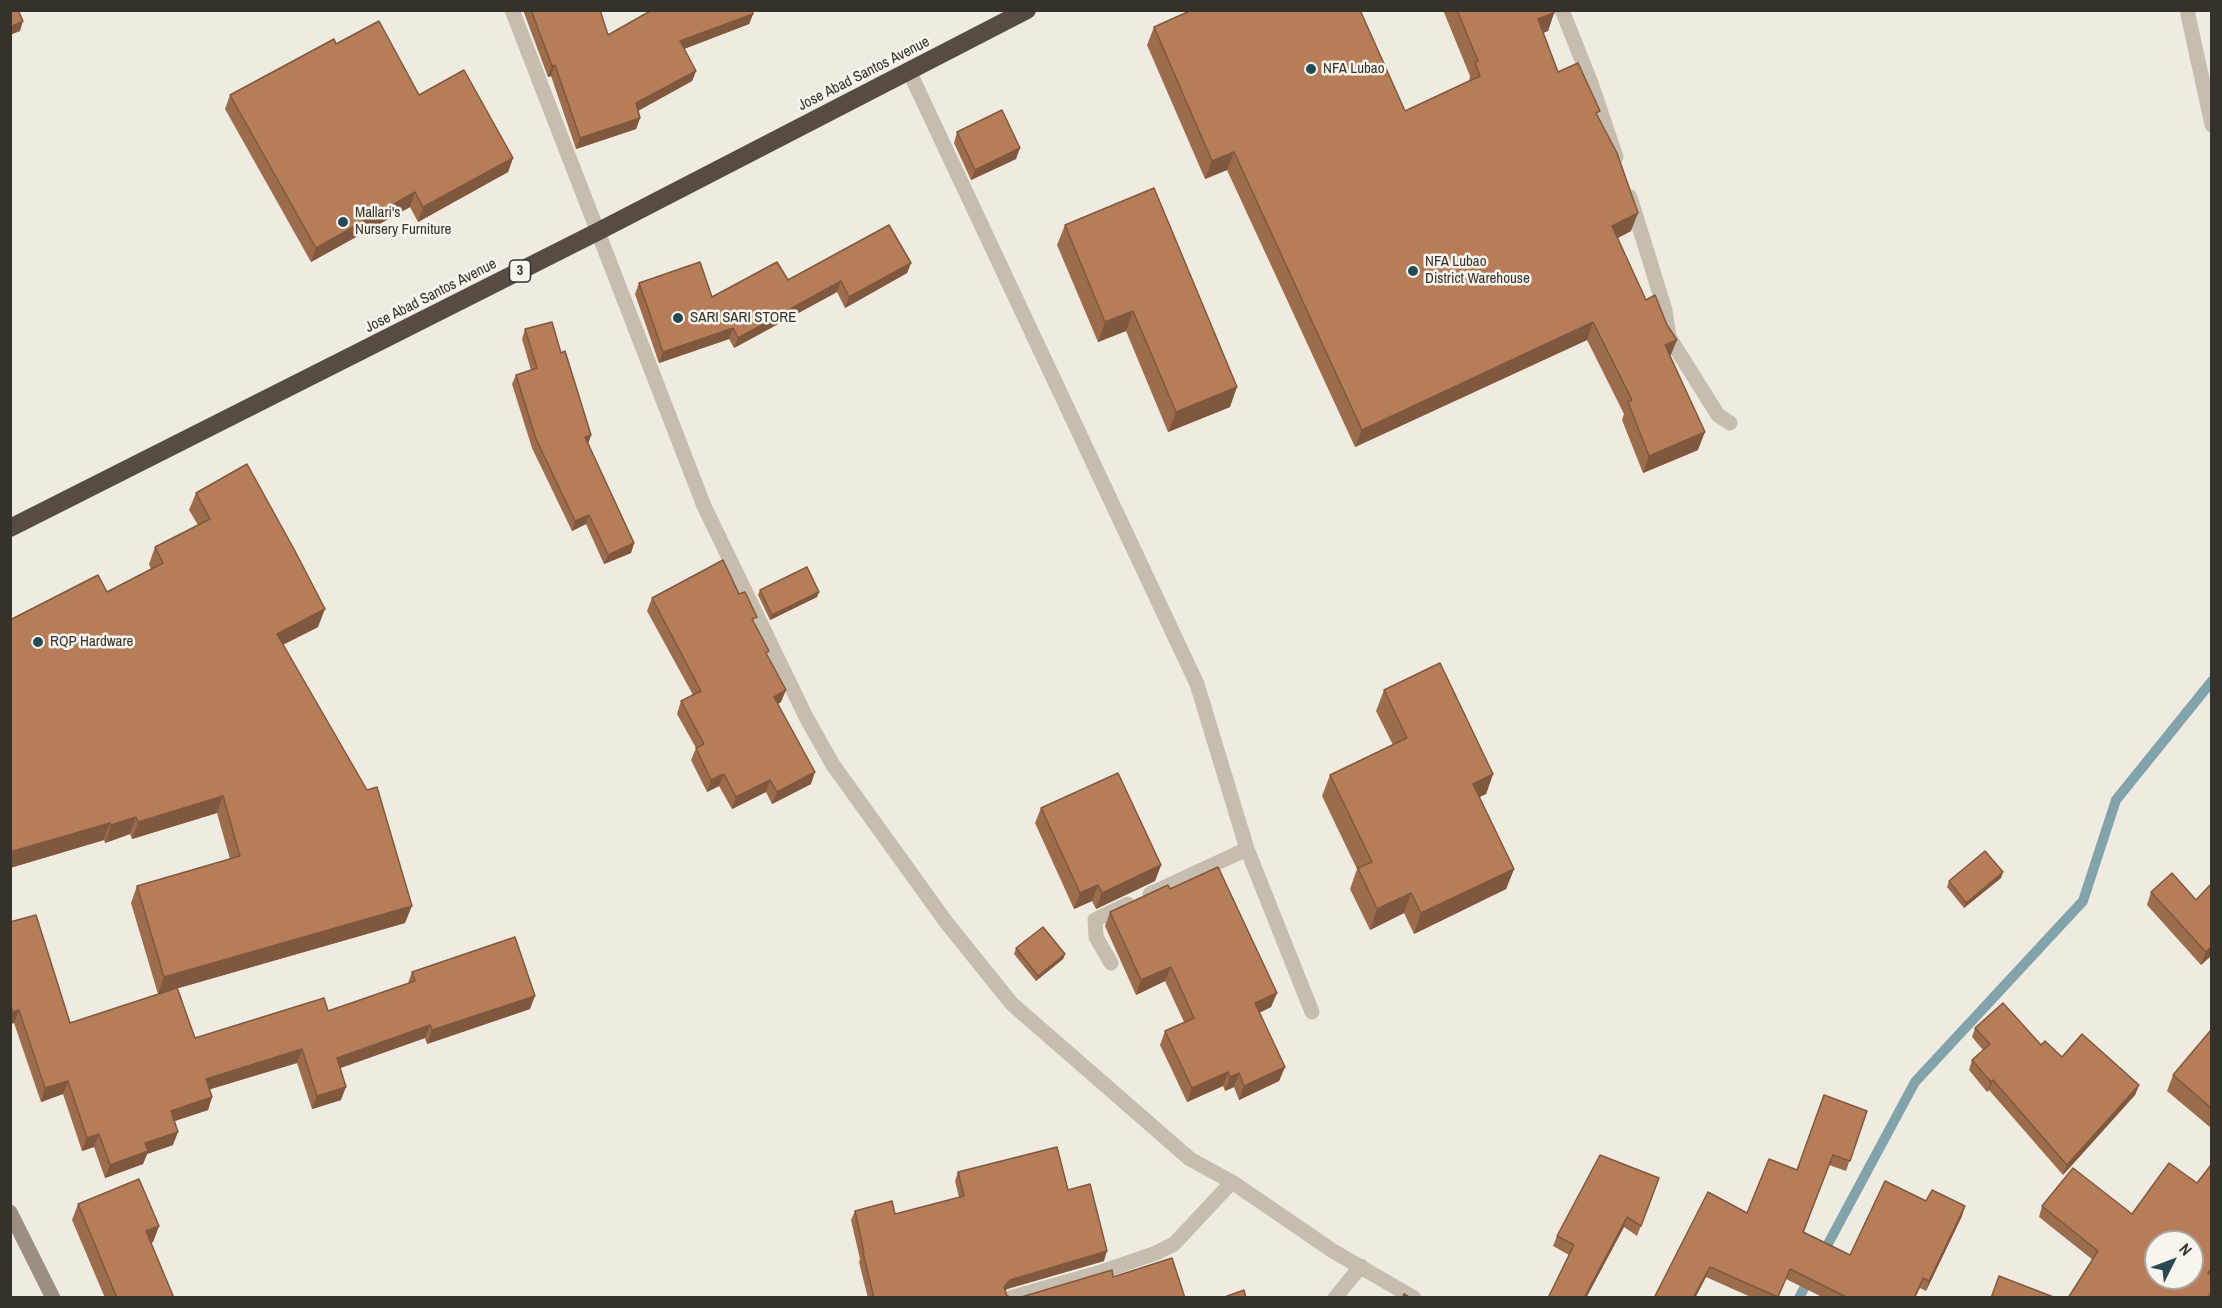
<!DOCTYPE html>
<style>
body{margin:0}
#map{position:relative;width:2222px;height:1308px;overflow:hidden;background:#f0ebe1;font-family:"Archivo Narrow",sans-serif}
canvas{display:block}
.frame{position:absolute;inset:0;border:12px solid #37312b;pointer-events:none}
.north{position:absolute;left:2144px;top:1230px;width:60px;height:60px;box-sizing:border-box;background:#f8f5ed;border:2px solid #aba79f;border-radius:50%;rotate:48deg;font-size:16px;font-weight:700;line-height:24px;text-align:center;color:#37312b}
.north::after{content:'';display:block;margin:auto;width:21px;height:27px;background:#264a54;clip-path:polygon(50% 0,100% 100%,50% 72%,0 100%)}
</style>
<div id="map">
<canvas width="2222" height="1308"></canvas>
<div class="frame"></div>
<div class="north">N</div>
</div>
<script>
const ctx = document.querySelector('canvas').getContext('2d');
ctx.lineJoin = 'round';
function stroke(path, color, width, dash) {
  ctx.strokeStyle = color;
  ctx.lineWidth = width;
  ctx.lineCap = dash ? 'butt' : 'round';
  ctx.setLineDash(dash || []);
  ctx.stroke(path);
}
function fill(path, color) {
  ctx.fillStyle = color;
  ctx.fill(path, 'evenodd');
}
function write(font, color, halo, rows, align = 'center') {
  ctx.font = font + ' "Archivo Narrow",sans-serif';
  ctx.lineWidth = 5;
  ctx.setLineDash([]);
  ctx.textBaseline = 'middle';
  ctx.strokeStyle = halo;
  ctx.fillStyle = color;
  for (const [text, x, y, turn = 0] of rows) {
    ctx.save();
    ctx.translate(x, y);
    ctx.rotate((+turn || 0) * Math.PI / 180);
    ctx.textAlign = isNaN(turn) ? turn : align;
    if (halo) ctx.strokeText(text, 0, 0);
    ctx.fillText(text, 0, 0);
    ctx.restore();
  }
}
const stream = new Path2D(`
 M1822,1255L1915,1082L2083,901L2116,800L2212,681
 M1799,1298L1810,1277`);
const lane = new Path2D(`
 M909,71L1197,684L1247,849L1150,894
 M1247,849L1312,1012
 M1111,963L1096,937L1095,920L1128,904`);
const street = new Path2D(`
 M512,10L704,506L806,717L833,765L946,922L1012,1004L1190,1159L1232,1182L1333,1251L1414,1298
 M1562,10L1591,83L1616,157
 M2187,10L2212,125
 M1630,197L1665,310L1669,337L1718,415L1730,423
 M1010,1298L1098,1273L1156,1253L1174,1244L1232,1182
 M1335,1298L1361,1266`);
const secondary = new Path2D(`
 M10,1212L53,1298`);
const highway = new Path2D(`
 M10,528L597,232L1027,10`);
const wall = new Path2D(`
 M523,10H600L608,35L753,14L749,24L684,49L696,71L692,81L638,111L640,118L636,129L576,149L551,76L548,77Z
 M1443,10H1553L1554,13L1548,31L1543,33L1558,72L1598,117L1631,231L1618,238L1670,357L1698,450L1643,473L1622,420L1624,414L1587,340L1355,447L1227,170L1205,179L1147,45L1154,27L1405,111L1469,81L1470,76Z
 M336,44L419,95L513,158L508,172L418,222L410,207L311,262L225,109L230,95Z
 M957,132L1016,159L971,180L954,143Z
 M1065,225L1230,407L1168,432L1126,331L1098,342L1057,245Z
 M911,263L907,273L845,308L837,292L734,348L729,339L659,363L635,294L639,283L712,297L788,280Z
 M525,329L561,353L591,435L588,444L634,543L631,553L604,564L586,524L572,531L532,448L512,384L516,375L531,370L522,339Z
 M196,493L318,627L283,645L405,923L178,988L195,1038L328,1011L408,983L412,972L530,1009L427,1044L425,1038L340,1068L341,1100L312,1109L297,1063L210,1089L212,1097L208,1110L174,1121L173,1145L147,1154L143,1164L105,1178L94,1147L82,1151L63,1094L41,1102L14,1023L10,1024V922L70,1023L158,994L131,903L137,886L230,859L217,813L132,839L130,834L105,843L104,840L10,868V620L107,592L151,569L149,564L155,547L198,525L189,510Z
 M760,590L817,597L770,620L758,595Z
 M652,598L754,623L767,656L781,702L778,704L811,784L772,804L766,792L732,809L719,786L707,792L691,760L696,748L677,714L681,701L693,695L647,611Z
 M1384,690L1493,774L1486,794L1479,797L1514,869L1506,889L1414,934L1404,913L1370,930L1350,889L1357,869L1322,796L1330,775L1393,745L1376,711Z
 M1041,808L1161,865L1155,881L1096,909L1092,901L1074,909L1035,823Z
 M2001,878L1964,908L1947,887L1949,881Z
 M1170,889L1277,993L1271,1007L1259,1013L1285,1067L1279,1081L1239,1100L1234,1087L1225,1091L1223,1086L1187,1102L1160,1045L1165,1031L1184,1022L1165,981L1136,995L1105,926L1110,912Z
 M2151,892L2211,956L2201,965L2147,905Z
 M1016,948L1065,954L1063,959L1036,981L1014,954Z
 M1975,1028L2041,1045L2062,1057L2139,1085L2135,1095L2063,1175L1989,1090L1987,1092L1969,1070L1972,1060L1983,1050L1972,1037Z
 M2211,1030V1128L2167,1091L2173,1075Z
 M1867,1111L1846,1171L1829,1165L1804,1232L1850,1255L1926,1201L1962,1216L1926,1291L1920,1288L1915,1298H1824L1786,1279L1778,1298H1753L1706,1277L1695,1298H1654L1747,1213Z
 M2211,1165V1275L2093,1260L2039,1217L2042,1206L2132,1214L2197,1183Z
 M958,1172L1068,1190L1104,1261L1007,1289L1005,1291L1007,1296L1014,1298H868L859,1262L860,1259L851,1220L855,1211L895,1214L959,1197L955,1181Z
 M1659,1178L1637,1236L1624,1227L1586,1298H1548L1569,1255L1553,1246L1557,1236Z
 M78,1204L159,1226L153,1242L151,1243L174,1298H105L72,1220Z`);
const shadedWall = new Path2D(`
 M1554,13L1548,31L1531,37L1538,19Z
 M753,14L749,24L676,52L680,41Z
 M23,21L20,31L10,35V27Z
 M555,65L551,76L548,77L552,66Z
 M696,71L692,81L632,114L636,103Z
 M640,118L636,129L576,149L580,138Z
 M1020,148L1016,159L971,180L975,170Z
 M1234,152L1227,170L1205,179L1212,161Z
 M513,158L508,172L418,222L423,207Z
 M415,192L410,207L311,262L316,248Z
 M1638,213L1631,231L1606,244L1612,226Z
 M911,263L907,273L845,308L849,297Z
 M841,281L837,292L734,348L738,338Z
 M1133,311L1126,331L1098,342L1105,322Z
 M1593,322L1587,340L1355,447L1362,430Z
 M733,328L729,339L659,363L663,352Z
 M1677,340L1670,357L1665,345Z
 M1237,387L1230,407L1168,432L1176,412Z
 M1705,432L1698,450L1643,473L1649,456Z
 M591,435L588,444L585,437Z
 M589,515L586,524L572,531L575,521Z
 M634,543L631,553L604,564L608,555Z
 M819,592L817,597L770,620L772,615Z
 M325,609L318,627L270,651L277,634Z
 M786,690L781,702L769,709L774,697Z
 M815,772L811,784L772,804L777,792Z
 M724,774L719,786L707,792L711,780Z
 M1493,774L1486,794L1465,804L1473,784Z
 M770,780L766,792L732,809L736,797Z
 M223,796L217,813L132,839L138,822Z
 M136,817L130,834L105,843L111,825Z
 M110,823L104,840L10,868V852Z
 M1161,865L1155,881L1096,909L1102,893Z
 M1514,869L1506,889L1414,934L1421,913Z
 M2003,872L2001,878L1964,908L1966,903Z
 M1098,885L1092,901L1074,909L1080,893Z
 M1411,893L1404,913L1370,930L1377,909Z
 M412,906L405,923L158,994L164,977Z
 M2211,947V956L2201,965L2206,952Z
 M1065,954L1063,959L1036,981L1038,976Z
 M1171,967L1165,981L1136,995L1141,980Z
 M1277,993L1271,1007L1250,1017L1255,1003Z
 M535,996L530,1009L427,1044L432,1030Z
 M19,1010L14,1023L10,1024V1018L13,1012Z
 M430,1025L425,1038L332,1071L337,1058Z
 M302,1049L297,1063L201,1092L206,1079Z
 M1285,1067L1279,1081L1239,1100L1244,1086Z
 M1228,1072L1223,1086L1187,1102L1192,1088Z
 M1239,1073L1234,1087L1225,1091L1230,1077Z
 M1993,1080L1989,1090L1987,1092L1991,1082Z
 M68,1081L63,1094L41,1102L45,1088Z
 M2139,1085L2135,1095L2063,1175L2067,1165Z
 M346,1087L341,1100L312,1109L317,1096Z
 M212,1097L208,1110L166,1124L171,1111Z
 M178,1132L173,1145L147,1154L143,1164L105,1178L110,1165L145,1143Z
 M99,1134L94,1147L82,1151L87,1138Z
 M1965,1206L1962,1216L1926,1291L1929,1281Z
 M1627,1217L1624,1227L1586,1298H1584Z
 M159,1226L153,1242L141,1247L146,1231Z
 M1107,1251L1104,1261L1007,1289L1000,1296L1004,1287L1010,1280Z
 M1710,1267L1706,1277L1695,1298H1693Z`);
const building = new Path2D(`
 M10,10H18L23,21L10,27Z
 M531,10H600L608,35L652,10H752L753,14L680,41L696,71L636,103L640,118L580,138L555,65L552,66Z
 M1192,10H1360L1405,111L1480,76L1475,63L1478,61L1457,10H1553L1554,13L1538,19L1558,72L1578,63L1600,111L1596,113L1617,153L1638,213L1612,226L1646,300L1655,295L1667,325L1677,340L1665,345L1705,432L1649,456L1628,402L1632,400L1593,322L1362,430L1234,152L1212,161L1154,27Z
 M379,21L419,95L464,70L513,158L423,207L415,192L316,248L230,95L334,39L336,44Z
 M1002,110L1020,148L975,170L957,132Z
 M1154,188L1237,387L1176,412L1133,311L1105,322L1065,225Z
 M889,225L911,263L849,297L841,281L738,338L733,328L663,352L639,283L700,262L712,297L777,262L788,280Z
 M552,322L561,353L565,351L591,435L585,437L634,543L608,555L589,515L575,521L536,439L516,375L537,368L525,329Z
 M247,464L295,551L325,609L277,634L367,790L377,787L412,906L164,977L137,886L240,856L223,796L138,822L136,817L111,825L110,823L10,852V620L98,575L107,592L163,563L155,547L210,519L196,493Z
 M723,560L739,594L745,592L757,617L752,619L769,651L766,653L786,690L774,697L815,772L777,792L770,780L736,797L724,774L711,780L696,748L704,744L681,701L701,691L652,598Z
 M807,567L819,592L772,615L760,590Z
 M1440,663L1493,774L1473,784L1514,869L1421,913L1411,893L1377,909L1358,868L1372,862L1330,775L1407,738L1384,690Z
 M1118,773L1161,865L1102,893L1098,885L1080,893L1041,808Z
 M1985,851L2003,872L1966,903L1949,881Z
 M1218,867L1277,993L1255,1003L1285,1067L1244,1086L1239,1073L1230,1077L1228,1072L1192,1088L1165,1031L1194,1018L1171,967L1141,980L1110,912L1168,885L1170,889Z
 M2172,873L2196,900L2211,884V947L2206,952L2151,892Z
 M36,915L70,1023L177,988L195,1038L324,998L328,1011L415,981L412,972L515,937L535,996L432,1030L430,1025L337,1058L346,1087L317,1096L302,1049L206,1079L212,1097L171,1111L178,1132L145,1143L148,1151L110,1165L99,1134L87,1138L68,1081L45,1088L19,1010L13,1012L10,1004V922Z
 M1043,927L1065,954L1038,976L1016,948Z
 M2003,1003L2041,1045L2045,1041L2062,1057L2082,1034L2139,1085L2067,1165L1993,1080L1991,1082L1972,1060L1990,1044L1975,1028Z
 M2211,1030V1108L2173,1075Z
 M1824,1095L1867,1111L1850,1161L1833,1155L1803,1232L1850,1255L1885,1181L1926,1201L1932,1190L1965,1206L1929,1281L1923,1278L1914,1298H1848L1790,1269L1778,1297L1710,1267L1693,1298H1654L1708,1192L1747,1213L1769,1159L1797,1170Z
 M1057,1147L1068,1190L1090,1184L1107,1251L1010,1280L1004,1287L1007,1296L1014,1298H874L863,1253H864L855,1211L892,1201L895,1214L964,1196L958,1172Z
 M1600,1155L1659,1178L1641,1226L1627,1217L1584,1298H1548L1574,1245L1557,1236Z
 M2169,1163L2197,1183L2211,1165V1269L2208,1273L2211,1275V1291L2208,1298H2068L2098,1251L2042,1206L2073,1168L2132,1214ZM2156,1242H2192V1278H2156Z
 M139,1179L159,1226L146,1231L174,1298H117L78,1204Z
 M1172,1258L1185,1298H1018L1112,1270L1113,1277Z
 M1999,1276L2056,1298H1991Z
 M1244,1290L1246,1298H1222Z
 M1404,1294L1411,1298H1402Z`);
const markers = [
 [1311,69,6,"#264a54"],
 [343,222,6,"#264a54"],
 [1413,271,6,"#264a54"],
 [678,318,6,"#264a54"],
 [38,642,6,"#264a54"]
];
const shields = [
 [520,271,21]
];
const shieldNames = [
 ["3",520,271]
];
const poiNames = [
 ["NFA Lubao",1323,69],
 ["Mallari's",355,213],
 ["Nursery Furniture",355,230],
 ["NFA Lubao",1425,262],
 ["District Warehouse",1425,279],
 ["SARI SARI STORE",690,318],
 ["RQP Hardware",50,642]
];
const streetNames = [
 ["Jose Abad Santos Avenue",864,74,-27],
 ["Jose Abad Santos Avenue",431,296,-27]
];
stroke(stream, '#83a3aa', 10);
stroke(lane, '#c7bdae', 15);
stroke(street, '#c7bdae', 15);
stroke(secondary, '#9b8d7f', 15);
stroke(highway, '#574c44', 18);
fill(wall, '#9d6c4c');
fill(shadedWall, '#80583e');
fill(building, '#b77d58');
stroke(building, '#80583e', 1.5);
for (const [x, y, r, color] of markers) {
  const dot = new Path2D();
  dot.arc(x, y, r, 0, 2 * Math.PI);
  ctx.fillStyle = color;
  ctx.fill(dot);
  stroke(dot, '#f8f5ed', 2);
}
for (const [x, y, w] of shields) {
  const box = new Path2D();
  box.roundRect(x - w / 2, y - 11, w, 22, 4.5);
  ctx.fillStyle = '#f8f5ed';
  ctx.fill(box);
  stroke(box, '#37312b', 1.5);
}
write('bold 14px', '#37312b', null, shieldNames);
write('15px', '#37312b', '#f8f5ed', poiNames, 'left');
write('15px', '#37312b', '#f8f5ed', streetNames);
</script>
